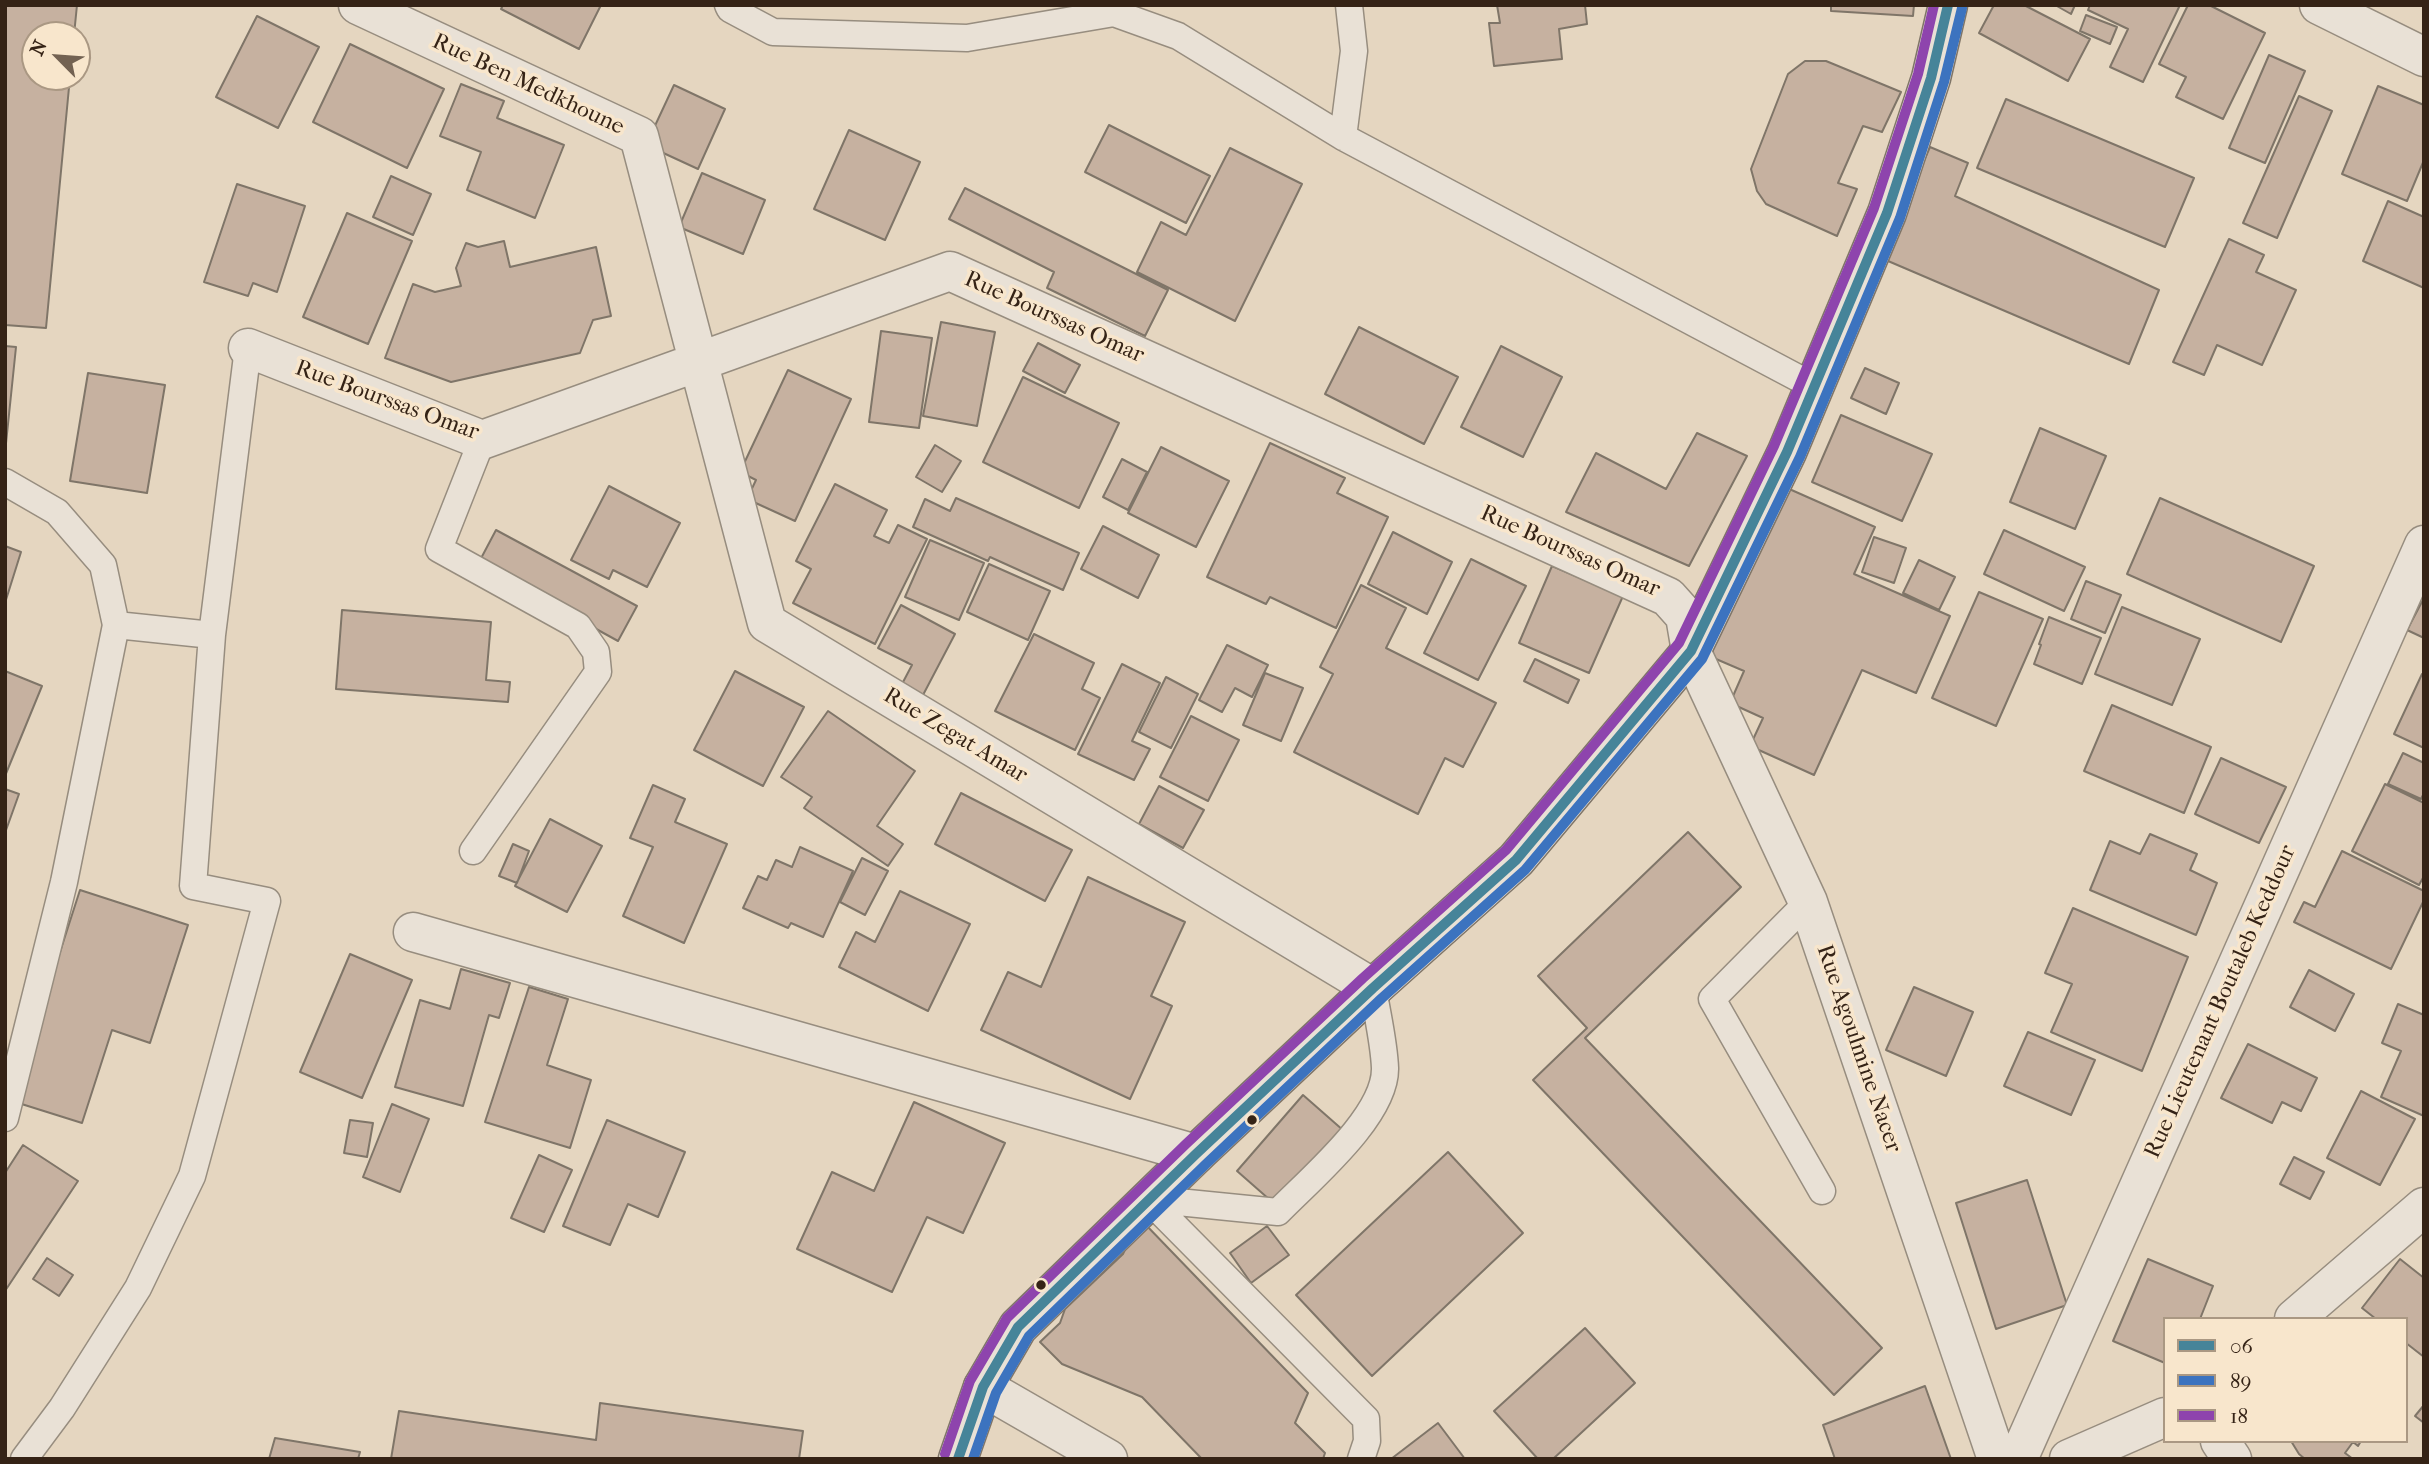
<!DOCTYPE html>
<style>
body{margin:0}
#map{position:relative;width:2429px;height:1464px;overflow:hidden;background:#e5d6c0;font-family:"IM FELL French Canon",serif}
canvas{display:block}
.frame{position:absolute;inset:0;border:7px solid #352316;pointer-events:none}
.legend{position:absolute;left:2163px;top:1317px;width:245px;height:126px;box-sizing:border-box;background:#f8e6cc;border:2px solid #aa9883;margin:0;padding:9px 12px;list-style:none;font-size:21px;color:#352316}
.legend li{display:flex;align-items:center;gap:14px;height:35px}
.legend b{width:35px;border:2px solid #aa9883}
.north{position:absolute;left:21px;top:21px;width:70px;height:70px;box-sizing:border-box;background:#f8e6cc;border:2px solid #aa9883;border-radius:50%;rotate:295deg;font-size:19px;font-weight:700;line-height:28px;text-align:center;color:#352316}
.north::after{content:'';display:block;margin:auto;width:24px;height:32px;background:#736252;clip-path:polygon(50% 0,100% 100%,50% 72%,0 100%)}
</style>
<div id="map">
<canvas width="2429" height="1464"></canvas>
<div class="frame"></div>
<ul class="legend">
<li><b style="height:9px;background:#468499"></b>06</li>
<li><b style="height:9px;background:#3c73bf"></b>89</li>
<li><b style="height:9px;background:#8e44ad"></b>18</li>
</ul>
<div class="north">N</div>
</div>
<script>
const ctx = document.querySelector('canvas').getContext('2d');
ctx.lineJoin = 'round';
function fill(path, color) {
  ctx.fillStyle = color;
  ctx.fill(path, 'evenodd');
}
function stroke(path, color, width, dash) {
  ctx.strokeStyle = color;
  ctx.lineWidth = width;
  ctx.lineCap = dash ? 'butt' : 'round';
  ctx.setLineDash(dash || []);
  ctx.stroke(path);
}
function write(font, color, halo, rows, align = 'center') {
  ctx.font = font + ' "IM FELL French Canon",serif';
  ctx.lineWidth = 7;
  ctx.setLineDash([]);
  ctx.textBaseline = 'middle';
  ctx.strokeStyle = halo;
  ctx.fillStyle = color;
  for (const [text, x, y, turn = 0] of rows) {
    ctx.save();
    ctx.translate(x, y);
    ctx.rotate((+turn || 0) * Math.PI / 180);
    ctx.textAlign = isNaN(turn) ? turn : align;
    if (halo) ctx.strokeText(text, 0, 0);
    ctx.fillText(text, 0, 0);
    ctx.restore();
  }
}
const building = new Path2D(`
 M5,5H77L74,35H35V77H70L46,328L5,325Z
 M503,5H601L579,49L501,9Z
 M1497,5H1585L1587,24L1559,29L1562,59L1494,66L1489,23H1500Z
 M1831,5H1914L1913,16L1831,11Z
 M1994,5H2024L2090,39L2068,81L1979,33Z
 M2055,5H2075L2071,14Z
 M2090,5H2180L2143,82L2110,67L2128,29L2088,10Z
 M2188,5H2209L2265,33L2223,119L2176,97L2186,77L2159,64Z
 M2086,15L2117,27L2110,44L2080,31Z
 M257,16L319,47L278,128L216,97Z
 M350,44L444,89L407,168L313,122Z
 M2269,55L2305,71L2265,163L2229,148Z
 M1805,61H1826L1901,92L1882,132L1863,126L1838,183L1857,189L1837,236L1766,204L1757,191L1751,169L1788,74Z
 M461,84L504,101L497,118L564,145L535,218L467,190L481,152L440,136Z
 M674,85L725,109L698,169L646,145Z
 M2378,86L2424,105V160L2407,201L2342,174Z
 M2299,96L2332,111L2277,238L2243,223Z
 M2006,99L2194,178L2165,247L1977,168Z
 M1109,125L1210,176L1186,223L1085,172Z
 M849,130L920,162L885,240L814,209Z
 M1930,147L1968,163L1955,196L2159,290L2129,364L1881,258Z
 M1230,148L1302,184L1235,321L1137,272L1161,222L1186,235Z
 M702,173L765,200L743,254L679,227Z
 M391,176L431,194L413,235L373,217Z
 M237,184L305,206L277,292L253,283L248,296L204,282Z
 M965,188L1168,290L1145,336L1047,288L1054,272L949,219Z
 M2388,201L2424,217V288L2363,261Z
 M347,213L412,241L368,344L303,317Z
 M2229,239L2264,255L2256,272L2296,290L2262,365L2217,345L2204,375L2173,362Z
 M504,241L510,267L596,247L611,316L593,320L580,353L451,382L385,358L413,284L435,292L461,286L456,268L466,243L478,247Z
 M941,322L995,332L977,426L923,416Z
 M1359,327L1458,377L1424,444L1325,394Z
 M881,331L932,338L919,428L869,422Z
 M1038,343L1080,365L1065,393L1023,371Z
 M5,346L16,347L5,453Z
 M1501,346L1562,377L1523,457L1461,427Z
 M1865,368L1899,383L1886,414L1851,398Z
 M788,370L851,399L795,521L747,499L756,480L740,472Z
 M88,373L165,385L147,493L70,481Z
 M1023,377L1119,423L1079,508L983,462Z
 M1841,415L1932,454L1902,521L1812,482Z
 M2040,428L2106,456L2075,529L2010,502Z
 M1697,433L1747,456L1689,566L1566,512L1596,453L1666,489Z
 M1270,443L1345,478L1337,493L1388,517L1336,628L1270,597L1266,604L1207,577Z
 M935,445L961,461L942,492L916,477Z
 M1161,447L1229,481L1196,547L1128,513Z
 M1122,459L1147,472L1128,510L1103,497Z
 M835,484L887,510L874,536L889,543L898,525L927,539L875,644L793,603L811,569L796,561Z
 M609,486L680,523L647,587L613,570L609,579L571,560Z
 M1787,488L1875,527L1854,574L1950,616L1916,693L1862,670L1814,775L1750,746L1763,718L1730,703L1744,671L1709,656Z
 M956,498L1079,553L1063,590L990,557L988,561L913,527L925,499L950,511Z
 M2160,498L2314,566L2281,642L2127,574Z
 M1103,526L1159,555L1138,598L1081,569Z
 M496,530L637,606L618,641L478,564Z
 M2004,530L2085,567L2064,611L1984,574Z
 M1393,532L1452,562L1427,614L1368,584Z
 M1874,537L1906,548L1894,583L1862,572Z
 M930,540L984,563L959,620L905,597Z
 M5,546L21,552L5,603Z
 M1471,559L1526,586L1478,680L1424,653Z
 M1919,560L1955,577L1939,610L1903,593Z
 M989,564L1050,591L1028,640L967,612Z
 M1552,566L1623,596L1589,673L1519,643Z
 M2086,581L2121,595L2105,633L2071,619Z
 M1361,585L1406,608L1386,648L1496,703L1463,767L1445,758L1418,814L1294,752L1333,674L1320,667Z
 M1979,592L2043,619L1996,726L1932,698Z
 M2424,598V638L2407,630Z
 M901,605L955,634L923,695L902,684L912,665L878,648Z
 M2122,607L2200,639L2172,705L2095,674Z
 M342,610L491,622L486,680L510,682L508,702L336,689Z
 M2049,617L2101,638L2082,684L2034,664L2041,645L2039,644Z
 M1034,634L1094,663L1082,689L1100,698L1075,750L995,711Z
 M1227,645L1268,665L1252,697L1235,688L1222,712L1199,700Z
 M1535,659L1579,680L1568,703L1524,681Z
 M1122,664L1160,683L1132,741L1150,749L1134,780L1078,754Z
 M5,671L42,686L5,776Z
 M735,671L804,707L763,786L694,750Z
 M1265,673L1303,688L1281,741L1243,725Z
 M2422,674L2424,675V748L2394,734Z
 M1166,677L1198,694L1171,748L1139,732Z
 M2112,705L2211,747L2184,813L2084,771Z
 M828,711L915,771L877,826L903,844L888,866L804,808L812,797L781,777Z
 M1191,716L1239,740L1208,801L1160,777Z
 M2403,753L2424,763V793L2421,799L2388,784Z
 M2221,758L2286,787L2259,843L2195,814Z
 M2385,784L2424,803V876L2419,885L2352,851Z
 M653,785L685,799L675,822L727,844L684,943L623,916L653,847L630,838Z
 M1159,786L1204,810L1183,848L1139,824Z
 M5,789L19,794L5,833Z
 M961,793L1072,850L1045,901L935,844Z
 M550,819L602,846L567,912L515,886Z
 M1688,832L1741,887L1585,1038L1882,1348L1834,1395L1533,1080L1587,1028L1538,976Z
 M2150,834L2197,854L2190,870L2217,883L2196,935L2090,890L2110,841L2140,854Z
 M513,844L529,851L517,883L499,876Z
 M800,847L853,871L823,937L791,923L788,928L743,908L758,876L767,880L776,860L792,867Z
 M2342,851L2424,891V900L2391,969L2294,922L2304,902L2315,907Z
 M862,858L888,871L865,915L840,902Z
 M1088,877L1185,922L1151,996L1172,1006L1130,1099L981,1030L1008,972L1041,987Z
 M80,890L188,925L150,1043L112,1030L82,1123L12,1101Z
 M900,891L970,924L928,1011L839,967L856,932L875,942Z
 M2073,908L2188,957L2142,1071L2051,1032L2072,984L2045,973Z
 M350,954L412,980L362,1098L300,1072Z
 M461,969L510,983L499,1018L489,1015L463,1106L395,1087L420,1000L450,1009Z
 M2309,970L2354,994L2335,1031L2290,1007Z
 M529,987L568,999L547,1065L591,1080L570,1148L485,1122Z
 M1914,987L1973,1012L1946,1076L1886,1050Z
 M2398,1004L2424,1015V1116L2381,1097L2401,1051L2382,1043Z
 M2028,1032L2095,1060L2071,1115L2004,1086Z
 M2248,1044L2317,1078L2301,1111L2282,1102L2272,1123L2221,1098Z
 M2361,1091L2415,1119L2380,1185L2327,1158Z
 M1303,1095L1344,1131L1278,1207L1237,1171Z
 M914,1102L1005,1143L963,1233L927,1217L892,1292L797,1249L832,1172L874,1191Z
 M392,1104L429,1119L400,1192L363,1177Z
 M350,1120L373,1123L367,1157L344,1153Z
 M607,1120L685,1152L658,1217L628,1204L610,1245L563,1226Z
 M23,1145L78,1181L5,1291V1173Z
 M1448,1152L1523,1233L1372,1376L1296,1295Z
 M539,1155L572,1170L544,1232L511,1218Z
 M2294,1157L2324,1172L2310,1199L2280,1184Z
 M2027,1180L2067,1305L1996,1329L1956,1203Z
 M1145,1224L1308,1393L1295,1423L1325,1453L1323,1459H1202L1142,1397L1062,1364L1040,1342L1060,1323L1065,1309L1123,1254L1129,1240Z
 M1267,1226L1289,1255L1251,1283L1230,1253Z
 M47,1258L73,1275L59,1296L33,1279Z
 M2148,1259L2213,1286L2200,1319H2165V1363L2113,1341Z
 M2400,1259L2424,1278V1357L2406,1343V1319H2376L2362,1308Z
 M1585,1328L1635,1383L1553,1459H1538L1494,1411Z
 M1925,1386L1951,1459H1835L1823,1425Z
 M600,1403L803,1431L799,1459H391L399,1411L596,1440Z
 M2424,1405V1423L2415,1416Z
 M1438,1423L1465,1459H1391Z
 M275,1438L360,1452L358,1459H269Z
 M2291,1441H2361L2358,1446L2353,1442L2345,1453L2353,1459H2305L2299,1454Z`);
const lane = new Path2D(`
 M728,5L730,9L773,32L967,38L1114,13L1178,36L1343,137L1815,387
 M1343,137L1354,51L1349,5
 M5,482L57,512L103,565L116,625L64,882L5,1118
 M116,625L212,635L248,348
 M473,851L598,672L596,652L578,626L439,549L482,440
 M1808,902L1712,999L1822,1191
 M1148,1199L1278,1212C1310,1179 1386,1116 1385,1068C1384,1042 1377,1014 1373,988
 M1148,1199L1366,1419L1367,1441L1361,1459
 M24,1459L62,1408L138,1288L192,1176L267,901L193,886L212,635`);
const street = new Path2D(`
 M358,5L639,136L767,623L1373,988
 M2319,5L2424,57
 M248,348L482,440L950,271L1668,597L1685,616L1691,651L1808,902L1997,1459
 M413,932L1196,1154
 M2294,1319L2424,1207
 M983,1387L1108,1459
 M2220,1441L2232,1459
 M2018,1459L2424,545
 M2069,1459L2165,1417`);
const secondary = new Path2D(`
 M958,1459L983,1387L1018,1327L1196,1154L1373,988L1516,860L1691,651L1787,452L1887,213L1931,78L1948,5`);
const bus1 = new Path2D(`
 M958,1459L983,1387L1018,1327L1196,1154L1373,988L1516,860L1691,651L1787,452L1887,213L1931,78L1948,5`);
const bus2 = new Path2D(`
 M973,1459L996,1393L1029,1336L1206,1164L1382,998L1525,870L1702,659L1800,457L1900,218L1944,82L1962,8`);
const bus3 = new Path2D(`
 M945,1454L970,1381L1007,1318L1186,1144L1363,978L1506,850L1679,643L1774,446L1874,208L1918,74L1934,5`);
const markers = [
 [1252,1120,6,"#352316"],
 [1041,1285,6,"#352316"]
];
const streetNames = [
 ["Rue Ben Medkhoune",528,85,25],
 ["Rue Bourssas Omar",1054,318,24],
 ["Rue Bourssas Omar",387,401,20],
 ["Rue Bourssas Omar",1570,552,24],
 ["Rue Zegat Amar",955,736,31],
 ["Rue Lieutenant Boutaleb Keddour",2221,1002,-66],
 ["Rue Agoulmine Nacer",1858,1049,71]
];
fill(building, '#c6b1a0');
stroke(building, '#7f7568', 2);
stroke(lane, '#978d7f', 29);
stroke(street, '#978d7f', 41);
stroke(secondary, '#7f7568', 41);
stroke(lane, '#e9e1d6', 26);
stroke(street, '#e9e1d6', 38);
stroke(secondary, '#e9e1d6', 38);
stroke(bus1, '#468499', 10);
stroke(bus2, '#3c73bf', 10);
stroke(bus3, '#8e44ad', 10);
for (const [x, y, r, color] of markers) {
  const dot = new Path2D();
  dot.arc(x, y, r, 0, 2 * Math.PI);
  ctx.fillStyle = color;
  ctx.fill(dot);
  stroke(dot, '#f8e6cc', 2.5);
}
write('23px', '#352316', '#f8e6cc', streetNames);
</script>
